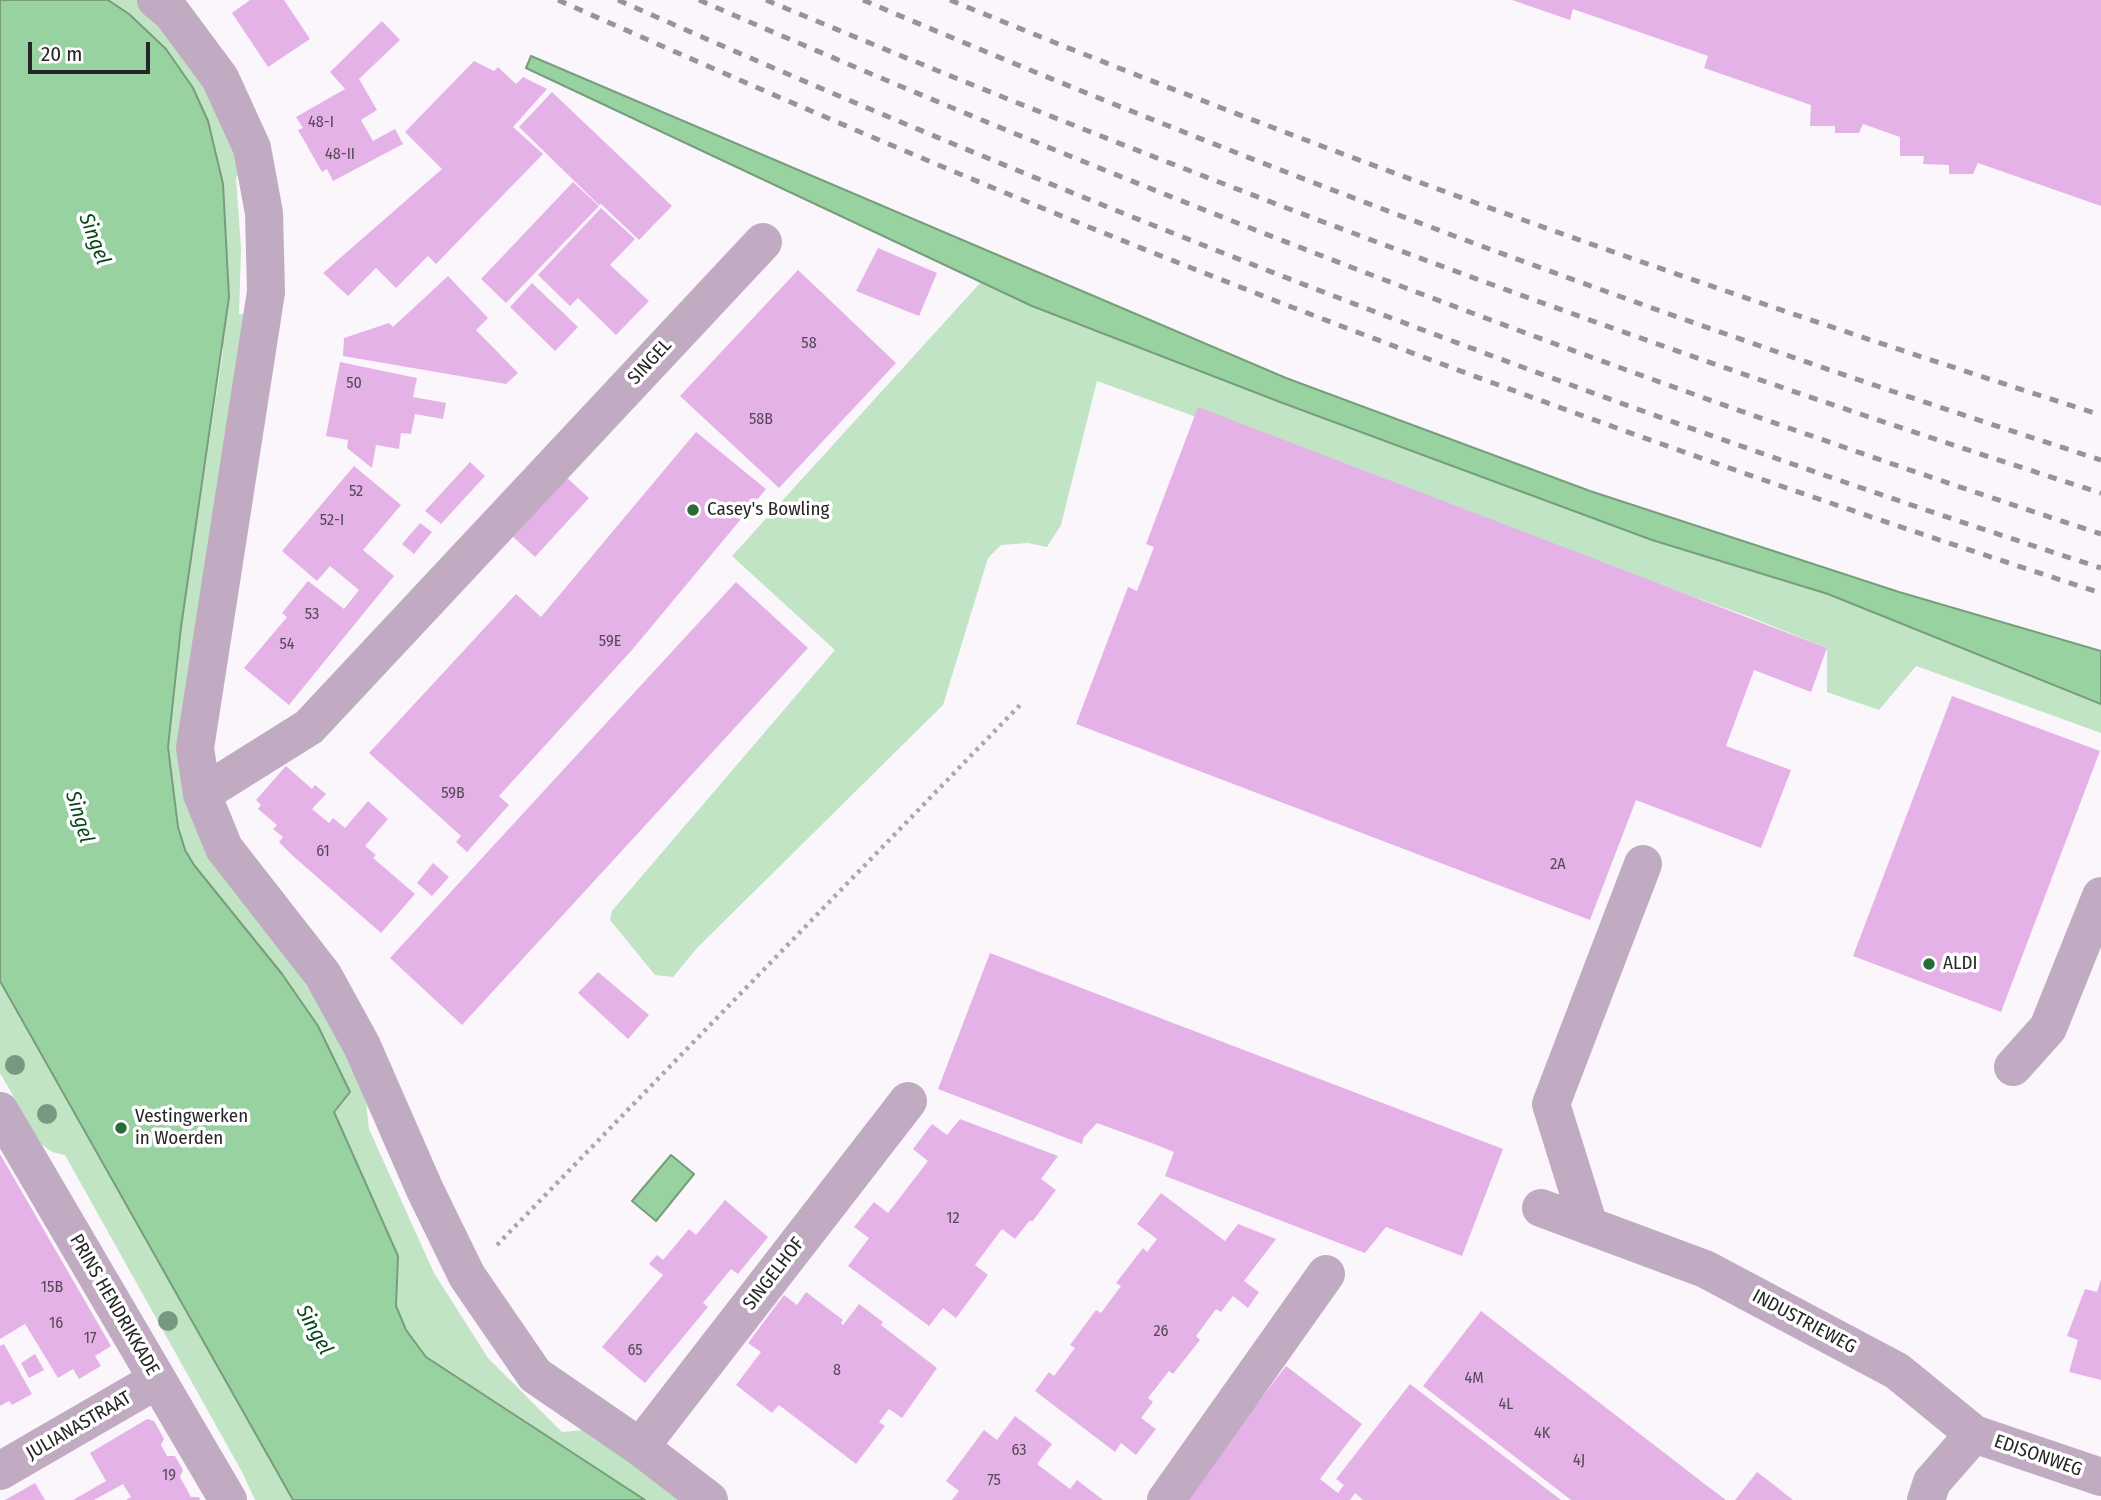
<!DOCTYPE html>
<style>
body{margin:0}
#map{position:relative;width:2101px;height:1500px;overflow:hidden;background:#fbf6fb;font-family:"Fira Sans Condensed",sans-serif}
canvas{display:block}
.scale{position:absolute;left:28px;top:42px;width:122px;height:32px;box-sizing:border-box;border:4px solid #272627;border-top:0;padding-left:9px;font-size:21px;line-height:24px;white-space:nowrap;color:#272627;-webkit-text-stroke:5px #fff;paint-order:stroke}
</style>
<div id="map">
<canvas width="2101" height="1500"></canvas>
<div class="scale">20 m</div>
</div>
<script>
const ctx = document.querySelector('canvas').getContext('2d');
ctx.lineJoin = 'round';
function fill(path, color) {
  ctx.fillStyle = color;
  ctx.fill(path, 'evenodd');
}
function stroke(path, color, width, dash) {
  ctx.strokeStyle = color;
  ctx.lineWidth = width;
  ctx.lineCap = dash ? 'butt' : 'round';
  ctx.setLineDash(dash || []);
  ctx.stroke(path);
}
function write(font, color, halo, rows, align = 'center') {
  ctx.font = font + ' "Fira Sans Condensed",sans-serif';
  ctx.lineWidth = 7;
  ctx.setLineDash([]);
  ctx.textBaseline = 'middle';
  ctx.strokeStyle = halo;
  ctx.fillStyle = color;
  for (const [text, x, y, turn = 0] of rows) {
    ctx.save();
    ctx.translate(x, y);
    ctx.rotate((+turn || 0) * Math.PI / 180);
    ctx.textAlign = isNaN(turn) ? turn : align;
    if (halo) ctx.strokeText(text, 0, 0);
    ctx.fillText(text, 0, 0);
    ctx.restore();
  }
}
const green = new Path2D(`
 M108,0H138L210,83L241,169L236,178L241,249L239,314L248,315L183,747L294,967L334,1025L364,1084L369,1129L434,1273L488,1358L562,1432L584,1430L684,1500H644L426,1357L406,1330L396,1306L398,1256L333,1111L350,1091L318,1026L282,974L194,865L185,850L178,827L168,747L181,627L223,351L193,88L166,49L129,14Z
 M981,282L1032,306L1280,402L1652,540L1828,594L2101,704V733L1916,666L1879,710L1827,692V648L1750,617L1097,381L1061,525L1047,547L1028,543L1001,545L988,558L943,705L697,948L673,977L655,975L610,920L612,911L835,650L732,556Z
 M0,981L293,1500H255L242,1472L65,1155L52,1152L40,1143L0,1073Z`);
const water = new Path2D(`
 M0,0H108L129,14L166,49L193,88L208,121L223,184L229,297L181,627L168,747L178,827L185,850L194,865L282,974L318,1026L350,1092L334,1112L398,1256L396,1306L406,1330L426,1357L645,1500H293L0,981Z
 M531,56L1286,378L1590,491L1899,592L2101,651V704L1828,594L1652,540L1280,402L1032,306L526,68Z
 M671,1155L694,1174L656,1221L632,1201Z`);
const building = new Path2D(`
 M250,0H284L310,39L268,67L232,13Z
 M1512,0H2101V206L1978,163L1973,174H1949V165L1923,164L1924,156H1900V137L1863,124L1859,133H1835V126H1810L1811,105L1704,68L1708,56L1573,9L1570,20Z
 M382,21L400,40L359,79L377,110L361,120L373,141L395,129L403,144L333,181L327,169L322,172L298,130L303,128L296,117L345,89L330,72Z
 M474,61L494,71L498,67L516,84L523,77L547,89L513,127L543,154L436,264L428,256L396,288L376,268L348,296L323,273L442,169L405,132Z
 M552,92L672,206L639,240L601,204L599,205L519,127Z
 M573,182L599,206L506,303L481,279Z
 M601,208L635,239L610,265L649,301L616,335L578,298L570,306L538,275Z
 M878,248L937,273L919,316L856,291Z
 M798,270L896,363L779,488L680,396Z
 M448,276L488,318L476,330L518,373L506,384L343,356L344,338L389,323L393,327Z
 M532,283L578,327L555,351L510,307Z
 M340,362L417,378L413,397L446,403L443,419L415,414L411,434L401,433L399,449L376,445L372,468L347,448L348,440L326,436Z
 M1198,407L1827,648L1811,692L1754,670L1726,746L1791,770L1761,848L1636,800L1590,920L1076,724L1128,587L1137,591L1154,547L1146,544Z
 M696,432L766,489L632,650L499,796L509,805L467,852L456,842L461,836L369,753L516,594L541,617Z
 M470,462L485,476L441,524L425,511Z
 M354,466L401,505L363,550L394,576L289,705L244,668L287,617L282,613L308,581L344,609L359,590L330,566L317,581L282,551Z
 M565,476L589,498L535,557L510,534Z
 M420,523L432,532L414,554L402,544Z
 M736,582L808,648L462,1025L390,958Z
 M1952,696L2100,751L2001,1012L1853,956Z
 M286,766L312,789L315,785L326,794L312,809L329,823L333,818L345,828L368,801L388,819L365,846L376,855L373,858L415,894L381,933L293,856L279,842L283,837L273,829L277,825L258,809L261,805L256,800Z
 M433,863L449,877L432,896L417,883Z
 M990,953L1503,1149L1462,1256L1386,1227L1365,1253L1165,1176L1174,1152L1154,1144L1097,1123L1084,1137L1082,1144L938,1089Z
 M598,972L649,1015L628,1039L578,993Z
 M960,1119L1058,1156L1041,1179L1056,1190L1032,1222L1030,1220L1015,1239L1002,1229L975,1265L988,1275L956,1318L943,1308L929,1326L848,1266L869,1238L854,1227L874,1202L888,1213L928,1161L913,1149L932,1124L947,1135Z
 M0,1154L111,1346L95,1356L101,1366L79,1379L73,1369L58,1378L25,1324L0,1339Z
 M1161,1193L1225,1241L1238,1224L1276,1239L1244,1281L1259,1292L1248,1308L1233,1296L1221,1312L1216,1309L1196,1336L1200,1340L1173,1374L1169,1371L1148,1398L1153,1402L1141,1418L1156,1429L1136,1455L1121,1443L1115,1452L1035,1391L1049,1372L1054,1376L1075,1348L1070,1345L1096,1310L1101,1313L1121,1286L1116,1283L1143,1248L1147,1252L1157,1239L1137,1224Z
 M725,1200L768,1237L738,1274L731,1269L703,1303L708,1307L645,1383L602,1347L663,1275L649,1264L657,1255L663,1260L689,1229L696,1235Z
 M2101,1279V1380L2069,1372L2078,1340L2067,1336L2085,1289L2097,1292Z
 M806,1292L843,1320L841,1323L843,1325L859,1304L883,1322L881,1325L937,1368L902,1418L889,1409L879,1422L885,1426L856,1464L779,1405L772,1413L736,1385L761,1352L748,1343L784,1295L797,1305Z
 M1481,1311L1702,1482L1726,1500H1571L1423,1386Z
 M4,1344L32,1394L12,1405L9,1401L0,1406V1346Z
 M35,1354L44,1370L29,1378L21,1363Z
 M1286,1366L1362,1424L1320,1479L1338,1493L1344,1485L1336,1479L1410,1384L1561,1500H1363L1355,1493L1350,1500H1183Z
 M1015,1416L1052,1444L1037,1464L1070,1489L1077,1480L1103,1500H952L959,1491L946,1481L984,1430L997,1440Z
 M147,1419L154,1421L164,1439L161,1445L167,1456H175L183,1470L180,1477L191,1497H199L200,1500H126L131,1497L123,1484L94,1500H73L106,1481L90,1453Z
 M1757,1472L1769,1481L1793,1500H1735Z
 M35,1483L45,1500H5Z`);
const path = new Path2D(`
 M497,1245L1021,704`);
const minor = new Path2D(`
 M156,0L171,12L220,78L252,148L264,213L266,292L195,748L202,794L224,848L323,975L362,1046L425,1190L467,1276L535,1375L640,1447L709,1500
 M202,794L309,727L763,242
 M2013,1067L2048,1028L2101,896
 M0,1111L228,1500
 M1541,1208L1705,1269L1897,1371L1974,1434L1932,1482L1926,1500
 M1589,1226L1551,1104L1643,864
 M1974,1434L2101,1477
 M640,1447L908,1101
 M0,1471L157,1380
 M1166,1500L1326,1274`);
const rail = new Path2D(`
 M558,0C720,72 883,143 1047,210C1393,351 1745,478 2101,593
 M618,0C1103,215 1597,404 2101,568
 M699,0C1158,200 1626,378 2101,534
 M766,0C1204,183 1649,349 2101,493
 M863,0C1268,173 1682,325 2101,460
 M950,0C1327,155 1712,291 2101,415`);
const trees = [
 [15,1065],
 [47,1114],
 [168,1321]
];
const markers = [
 [693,510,7,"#286d38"],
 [1929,964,7,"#286d38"],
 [121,1128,7,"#286d38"]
];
const numberNames = [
 ["48-I",321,123],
 ["48-II",340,155],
 ["58",809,344],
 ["50",354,384],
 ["58B",761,420],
 ["52",356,492],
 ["52-I",332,521],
 ["53",312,615],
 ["59E",610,642],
 ["54",287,645],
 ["59B",453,794],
 ["61",323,852],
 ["2A",1558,865],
 ["12",953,1219],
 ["15B",52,1288],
 ["16",56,1324],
 ["26",1161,1332],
 ["17",90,1339],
 ["65",635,1351],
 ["8",837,1371],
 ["4M",1474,1379],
 ["4L",1506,1405],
 ["4K",1542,1434],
 ["63",1019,1451],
 ["4J",1579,1461],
 ["19",169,1476],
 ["75",994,1481]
];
const streetNames = [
 ["SINGEL",650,362,-47],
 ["SINGELHOF",774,1274,-52],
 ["PRINS HENDRIKKADE",114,1305,60],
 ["INDUSTRIEWEG",1804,1322,28],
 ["JULIANASTRAAT",79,1426,-30],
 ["EDISONWEG",2038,1456,19]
];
const poiNames = [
 ["Casey's Bowling",707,510],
 ["ALDI",1943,964],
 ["Vestingwerken",135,1117],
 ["in Woerden",135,1139]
];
const waterNames = [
 ["Singel",94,239,69],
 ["Singel",79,817,73],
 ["Singel",314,1330,61]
];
fill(green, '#c1e4c5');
fill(water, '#99d2a1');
stroke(water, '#779e7c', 2);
fill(building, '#e5b2e7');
stroke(path, '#aba8ab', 4.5, [3.5, 5]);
stroke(minor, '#c1abc2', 38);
stroke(rail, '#979497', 5, [9, 9]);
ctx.fillStyle = '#789882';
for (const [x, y] of trees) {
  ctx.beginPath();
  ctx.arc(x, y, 10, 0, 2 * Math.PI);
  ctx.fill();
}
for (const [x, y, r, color] of markers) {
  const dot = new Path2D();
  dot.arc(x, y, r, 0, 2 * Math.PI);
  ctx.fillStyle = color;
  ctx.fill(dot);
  stroke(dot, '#fff', 2.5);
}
write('16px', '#564957', null, numberNames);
write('19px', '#272627', '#fff', streetNames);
write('19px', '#272627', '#fff', poiNames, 'left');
write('italic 21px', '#06481b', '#fff', waterNames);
</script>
